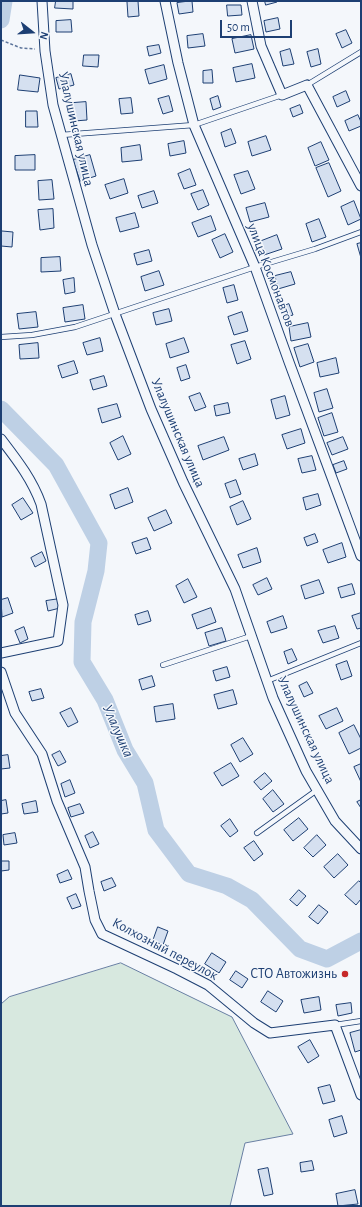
<!DOCTYPE html>
<meta charset="utf-8">
<style>
body{margin:0}
#map{position:relative;width:362px;height:1207px;overflow:hidden;background:#f4f7fb;font-family:"Alegreya Sans",sans-serif}
canvas{display:block}
.frame{position:absolute;inset:0;border:2px solid #1d3f73;pointer-events:none}
.north{position:absolute;left:12px;top:12px;width:40px;height:40px;-webkit-text-stroke:3px #f4f7fb;paint-order:stroke;rotate:107deg;font-size:11px;font-weight:700;line-height:16px;text-align:center;color:#1d3f73}
.north::after{content:'';display:block;margin:auto;width:14px;height:18px;background:#1d3f73;clip-path:polygon(50% 0,100% 100%,50% 72%,0 100%)}
.scale{position:absolute;left:220px;top:20px;width:72px;height:18px;box-sizing:border-box;border:2px solid #1d3f73;border-top:0;padding-left:5px;font-size:12px;line-height:14px;white-space:nowrap;color:#1d3f73;-webkit-text-stroke:3px #f4f7fb;paint-order:stroke}
</style>
<div id="map">
<canvas width="362" height="1207"></canvas>
<div class="frame"></div>
<div class="north">N</div>
<div class="scale">50 m</div>
</div>
<script>
const ctx = document.querySelector('canvas').getContext('2d');
ctx.lineJoin = 'round';
function fill(path, color) {
  ctx.fillStyle = color;
  ctx.fill(path, 'evenodd');
}
function stroke(path, color, width, dash) {
  ctx.strokeStyle = color;
  ctx.lineWidth = width;
  ctx.lineCap = dash ? 'butt' : 'round';
  ctx.setLineDash(dash || []);
  ctx.stroke(path);
}
function write(font, color, halo, rows, align = 'center') {
  ctx.font = font + ' "Alegreya Sans",sans-serif';
  ctx.lineWidth = 3;
  ctx.setLineDash([]);
  ctx.textBaseline = 'middle';
  ctx.strokeStyle = halo;
  ctx.fillStyle = color;
  for (const [text, x, y, turn = 0] of rows) {
    ctx.save();
    ctx.translate(x, y);
    ctx.rotate((+turn || 0) * Math.PI / 180);
    ctx.textAlign = isNaN(turn) ? turn : align;
    if (halo) ctx.strokeText(text, 0, 0);
    ctx.fillText(text, 0, 0);
    ctx.restore();
  }
}
const green = new Path2D(`
 M121,963L232,1017L293,1134L245,1143L230,1206H1V1004L9,997Z`);
const river = new Path2D(`
 M1,20L4,1
 M1,409L56,465L99,543L96,571L83,622L82,662L105,700L125,750L145,783L156,830L189,874L227,886L252,900L300,949L327,959L361,941`);
const building = new Path2D(`
 M56,1H73V9L55,8Z
 M138,1L139,16L128,17L127,2Z
 M192,1L193,12L179,14L177,3Z
 M265,1H276L277,2L266,5Z
 M227,5H241L242,15L228,16Z
 M278,18L280,29L266,32L264,21Z
 M71,20L72,32H56V21Z
 M346,30L352,43L342,48L336,34Z
 M203,34L205,46L188,48L187,36Z
 M251,35L254,49L235,53L232,39Z
 M159,45L161,53L149,56L147,47Z
 M290,49L294,64L283,66L280,52Z
 M318,49L321,64L311,67L307,52Z
 M84,55H99L98,67L83,66Z
 M252,64L255,78L236,82L233,68Z
 M164,65L167,79L149,84L145,70Z
 M212,70L213,83H203V71Z
 M71,74L74,85L59,89L56,78Z
 M20,75L40,78L38,92L18,90Z
 M346,91L350,101L337,107L333,97Z
 M169,96L173,111L163,114L158,99Z
 M218,96L221,107L213,110L210,99Z
 M131,98L133,113L121,114L119,99Z
 M86,102L87,120L74,121L73,103Z
 M300,105L303,113L293,117L290,109Z
 M26,111H37L38,127H26Z
 M358,115L361,122V126L349,131L345,121Z
 M231,129L236,143L225,147L221,133Z
 M266,136L271,150L252,156L248,142Z
 M184,141L186,153L170,156L168,144Z
 M321,142L329,160L315,166L308,148Z
 M140,145L142,160L122,162L121,148Z
 M35,155V170H15V156Z
 M90,155L96,176L80,181L73,160Z
 M329,163L341,191L328,197L316,168Z
 M190,169L196,185L184,189L178,174Z
 M248,171L255,189L241,194L234,175Z
 M124,179L128,193L110,199L105,185Z
 M52,180L54,199L39,200L38,181Z
 M203,190L209,205L198,210L191,194Z
 M154,191L158,203L142,208L138,196Z
 M354,201L361,219L348,225L341,207Z
 M265,203L269,217L250,222L246,208Z
 M53,209L54,228L40,230L38,210Z
 M135,213L139,227L120,232L116,218Z
 M211,216L216,230L198,237L192,223Z
 M319,219L326,237L312,242L306,224Z
 M2,231L13,232L12,247L1,246Z
 M225,234L233,252L220,258L212,240Z
 M277,235L282,249L264,255L259,242Z
 M361,243V258L357,244Z
 M149,250L152,261L137,265L134,254Z
 M60,257L61,271L41,272V258Z
 M159,271L164,285L145,291L141,277Z
 M291,272L295,284L278,289L275,276Z
 M74,278L75,292L65,294L63,280Z
 M234,285L238,300L227,303L223,288Z
 M289,304L293,315L285,317L281,307Z
 M83,305L85,319L65,322L63,308Z
 M169,309L172,321L156,325L153,313Z
 M36,312L38,327L19,329L17,314Z
 M242,312L248,331L234,335L228,317Z
 M308,323L311,337L291,341L289,327Z
 M100,338L103,351L87,355L83,343Z
 M184,338L189,352L170,358L166,344Z
 M245,341L251,359L237,364L231,345Z
 M38,343L39,358L20,359L19,345Z
 M308,344L314,362L300,367L294,348Z
 M336,358L339,373L320,377L317,363Z
 M74,361L78,373L62,378L58,366Z
 M186,365L190,378L181,381L177,368Z
 M104,376L107,386L93,390L90,380Z
 M327,389L333,408L319,412L314,393Z
 M200,393L206,407L195,411L189,397Z
 M285,396L290,415L276,419L271,400Z
 M228,403L230,413L216,416L214,406Z
 M117,404L121,417L102,423L98,409Z
 M332,413L338,432L324,436L318,418Z
 M301,429L305,443L287,449L282,435Z
 M123,436L131,454L118,460L110,443Z
 M224,437L229,450L203,460L198,446Z
 M343,437L348,449L332,455L327,443Z
 M255,454L258,465L243,470L239,459Z
 M312,456L316,470L302,473L298,459Z
 M344,461L347,469L336,473L333,465Z
 M236,480L241,494L230,498L225,484Z
 M128,488L133,502L115,509L110,495Z
 M318,494L321,505L306,510L303,498Z
 M23,498L33,513L21,520L12,505Z
 M243,501L251,519L237,525L230,507Z
 M166,510L172,523L154,531L148,518Z
 M315,534L318,542L307,546L304,538Z
 M147,538L151,549L136,554L132,543Z
 M342,543L346,557L328,563L323,550Z
 M257,548L261,562L243,568L238,555Z
 M42,552L46,561L35,567L31,558Z
 M267,578L272,589L258,595L253,585Z
 M188,579L197,597L184,603L176,586Z
 M319,580L324,593L305,599L301,586Z
 M352,584L355,594L341,598L338,588Z
 M8,598L13,613L2,617L1,600Z
 M59,599L60,608L48,611L46,601Z
 M211,608L216,622L197,629L192,615Z
 M148,611L151,621L138,625L135,615Z
 M361,613V628L357,629L352,616Z
 M283,616L287,628L271,633L267,622Z
 M335,626L339,638L323,643L318,631Z
 M24,627L28,639L20,643L15,631Z
 M222,628L226,641L209,646L205,633Z
 M292,649L297,660L288,664L284,652Z
 M347,661L352,676L341,680L336,665Z
 M227,667L230,677L216,681L213,671Z
 M152,676L155,686L142,690L139,680Z
 M307,682L313,693L304,697L299,686Z
 M41,689L44,698L32,701L29,692Z
 M233,690L237,704L218,709L214,695Z
 M173,704L175,719L156,722L154,707Z
 M71,708L78,722L68,727L60,713Z
 M337,708L343,721L326,729L319,716Z
 M354,725L361,739V748L349,754L339,733Z
 M243,738L253,754L240,762L231,745Z
 M60,751L66,762L58,766L52,755Z
 M8,755L10,768L1,769V756Z
 M231,763L239,776L222,786L214,773Z
 M361,764V782L354,767Z
 M265,773L272,781L261,790L254,782Z
 M70,780L75,793L65,797L61,784Z
 M273,790L284,804L273,812L263,799Z
 M6,800L8,813L1,814V801Z
 M361,800V808L357,802Z
 M36,801L38,812L24,814L22,804Z
 M80,804L84,813L71,817L68,808Z
 M299,818L308,829L293,841L284,830Z
 M230,819L238,831L230,837L221,826Z
 M93,832L99,844L90,848L85,836Z
 M15,833L17,843L4,845L3,835Z
 M317,835L326,845L313,857L304,848Z
 M254,841L263,854L254,861L244,848Z
 M338,854L348,865L334,878L324,867Z
 M1,861H9V870L1,871Z
 M68,870L72,879L60,883L57,875Z
 M112,878L116,886L104,891L101,882Z
 M359,881L361,883V899L356,905L345,895Z
 M299,890L306,896L297,906L290,900Z
 M76,894L81,906L72,909L67,898Z
 M319,905L328,912L318,924L309,917Z
 M158,927L168,931L163,945L153,941Z
 M212,953L226,962L219,973L205,964Z
 M236,971L248,979L242,988L230,980Z
 M268,991L283,1001L276,1012L261,1002Z
 M319,997L321,1010L304,1013L301,1000Z
 M351,1003L352,1013L338,1016L336,1005Z
 M361,1030V1050L355,1052L350,1033Z
 M310,1040L319,1056L308,1063L298,1047Z
 M330,1085L335,1101L323,1104L318,1088Z
 M342,1116L347,1133L334,1137L329,1120Z
 M312,1161L314,1170L301,1172L300,1163Z
 M268,1168L273,1194L264,1196L258,1170Z
 M355,1190L358,1204L338,1206L336,1194Z`);
const path = new Path2D(`
 M1,40L21,48L35,49`);
const service = new Path2D(`
 M307,85L361,52
 M61,135L194,125L282,95
 M1,337L32,335L75,327L255,267L315,249L361,232
 M163,665L251,636
 M267,681L361,643
 M257,833L317,790
 M335,1025L361,1021`);
const minor = new Path2D(`
 M42,1L45,51L53,105L92,245L115,314L151,409L183,482L235,589L273,698L306,771L335,821L361,849
 M165,1L178,63L194,125L255,267L289,362L361,556
 M252,1L261,46L282,95L307,85L361,186
 M1,439C17,460 32,479 41,504L63,605L58,641L1,653
 M1,672L15,713L42,754L57,801L85,867L89,891L95,920L102,934L177,969L208,985L254,1023L270,1033L335,1025L361,1095`);
const markers = [
 [345,974,4,"#c62828"]
];
const streetNames = [
 ["Улалушинская улица",76,129,77],
 ["улица Космонавтов",271,275,69],
 ["Улалушинская улица",178,433,67],
 ["Улалушинская улица",306,730,65],
 ["Колхозный переулок",165,949,28]
];
const poiNames = [
 ["СТО Автожизнь",337,974]
];
const waterNames = [
 ["Улалушка",118,731,66]
];
fill(green, '#d7e8df');
stroke(green, '#687fa3', 1);
stroke(river, '#bed0e5', 17);
fill(building, '#d5e0f0');
stroke(building, '#1d3f73', 1);
stroke(service, '#1d3f73', 6);
stroke(minor, '#1d3f73', 11);
stroke(path, '#5e769c', 1.5, [3, 2]);
stroke(service, '#f4f7fb', 4.5);
stroke(minor, '#f4f7fb', 9);
for (const [x, y, r, color] of markers) {
  const dot = new Path2D();
  dot.arc(x, y, r, 0, 2 * Math.PI);
  ctx.fillStyle = color;
  ctx.fill(dot);
  stroke(dot, '#f4f7fb', 1.5);
}
write('14px', '#1d3f73', '#f4f7fb', streetNames);
write('14px', '#1d3f73', '#f4f7fb', poiNames, 'right');
write('italic 15px', '#1d3f73', '#f4f7fb', waterNames);
</script>
